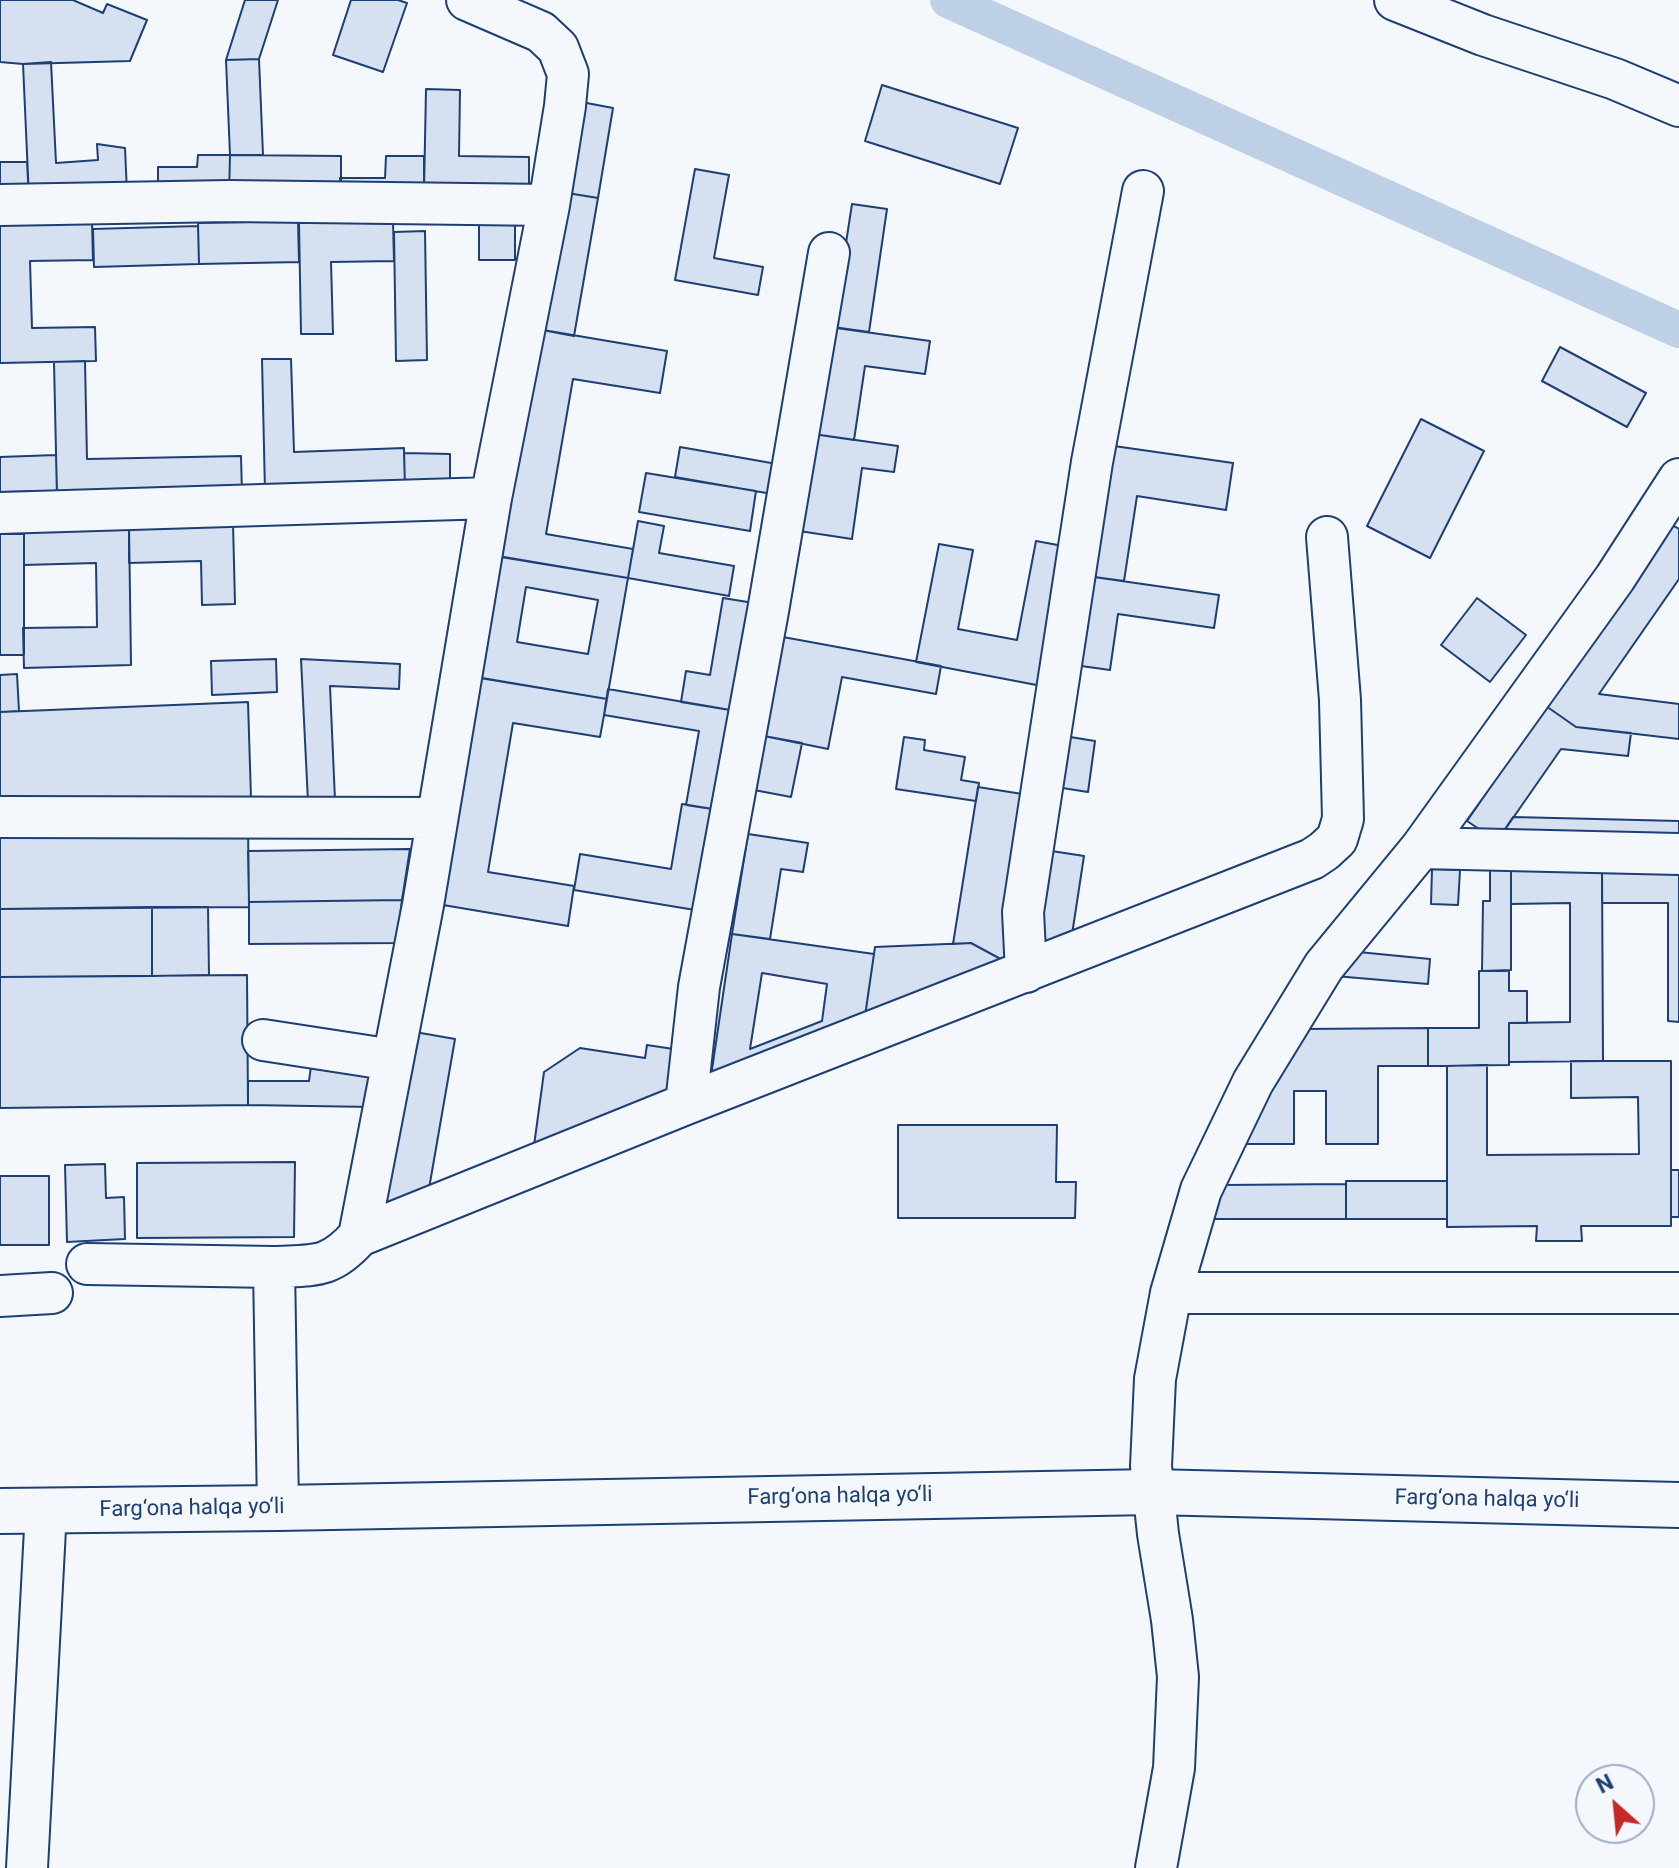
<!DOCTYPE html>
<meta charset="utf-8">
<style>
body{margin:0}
#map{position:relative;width:1679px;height:1868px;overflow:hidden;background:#f4f7fb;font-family:Roboto,sans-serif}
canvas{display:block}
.north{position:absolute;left:1575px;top:1764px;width:80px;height:80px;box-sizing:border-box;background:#f4f7fb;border:2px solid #9eadc5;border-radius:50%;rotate:333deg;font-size:22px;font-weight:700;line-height:32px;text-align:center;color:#1d3f73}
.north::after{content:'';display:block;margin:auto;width:28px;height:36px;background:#c62828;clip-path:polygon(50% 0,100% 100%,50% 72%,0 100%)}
</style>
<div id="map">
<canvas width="1679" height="1868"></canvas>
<div class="north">N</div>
</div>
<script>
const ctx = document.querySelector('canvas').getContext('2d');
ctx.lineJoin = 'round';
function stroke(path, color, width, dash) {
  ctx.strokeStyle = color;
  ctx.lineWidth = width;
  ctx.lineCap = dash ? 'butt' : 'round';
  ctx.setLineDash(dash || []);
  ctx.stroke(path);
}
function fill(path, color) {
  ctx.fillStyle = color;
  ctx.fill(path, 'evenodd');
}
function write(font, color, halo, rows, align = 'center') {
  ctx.font = font + ' Roboto,sans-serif';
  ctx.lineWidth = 6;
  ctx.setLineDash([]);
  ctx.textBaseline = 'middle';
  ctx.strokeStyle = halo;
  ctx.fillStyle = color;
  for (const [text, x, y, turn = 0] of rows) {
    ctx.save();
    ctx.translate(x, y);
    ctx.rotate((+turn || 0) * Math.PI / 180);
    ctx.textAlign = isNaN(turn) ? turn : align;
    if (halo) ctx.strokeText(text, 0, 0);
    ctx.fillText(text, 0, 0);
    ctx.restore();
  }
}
const canal = new Path2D(`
 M948,0L1679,330`);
const building = new Path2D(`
 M0,0H73L103,13L107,4L147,20L130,61L23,64L0,62Z
 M245,0H278L259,59L226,60Z
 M351,0H398L407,3L383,72L333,55Z
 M259,59L263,155H230L226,60Z
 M51,62L56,163L98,160L97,144L125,148L127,193L29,198L23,64Z
 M882,85L1018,128L1000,184L865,141Z
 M426,89L460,90L459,156L529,157V192L424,191Z
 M576,101L613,108L598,198L561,192Z
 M198,155H230L229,197L158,195V167H197Z
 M230,155L341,156V197H229Z
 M386,156H424V198L341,197L340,178H385Z
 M0,162H27L29,198L0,197Z
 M695,169L729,175L714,258L763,267L758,295L675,280Z
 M561,192L598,198L574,336L537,329Z
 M852,204L887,209L869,332L833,327Z
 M298,221L299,262L199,264L198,223Z
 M393,221L394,261L331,262L333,334H301L299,223Z
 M92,222L93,260L30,261L32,328L95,327L96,361L0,363V224Z
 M479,225H515V260H479Z
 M198,226L199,264L94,267L93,229Z
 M425,231L427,360L396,361L394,232Z
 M829,327L930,341L925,374L865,366L854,440L813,434Z
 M537,329L667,351L660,393L573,379L546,534L633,549L628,578L498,556Z
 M1560,347L1646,393L1627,427L1542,381Z
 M262,359H291L294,452L404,448L405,489L265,492Z
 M85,361L87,459L241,456L242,493L57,498L54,362Z
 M1421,419L1484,451L1430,558L1367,526Z
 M813,434L898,446L894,472L862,468L852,539L799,531Z
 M1107,445L1233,463L1226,510L1137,496L1124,581L1087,576Z
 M680,447L777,464L772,494L675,477Z
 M404,453L450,454V486H405Z
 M56,455L57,491L0,492V457Z
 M646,473L756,491L750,531L639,512Z
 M638,521L664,526L659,553L734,566L729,596L628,578Z
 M233,523L235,604L202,605L201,561L129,563V525Z
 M129,525L131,665L24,668L23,628L97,627L96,563L24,565V527Z
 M1672,525L1679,529V579L1599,694L1679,704V739L1576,727L1546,706Z
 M0,534H24V655H0Z
 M1036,541L1074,548L1047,687L916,662L939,544L973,550L958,629L1017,640Z
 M501,557L628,578L607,699L480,678ZM526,587L598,600L588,654L517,642Z
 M1087,576L1219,595L1214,628L1118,614L1110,670L1074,665Z
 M723,598L760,604L742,712L681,702L686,671L710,675Z
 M1477,598L1526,635L1490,682L1441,645Z
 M783,637L941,666L936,694L842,677L828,749L764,736Z
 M276,659L277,692L212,695L211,661Z
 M301,659L400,664L399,689L330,686L335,800L308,802Z
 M17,674L19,711L0,712V675Z
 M476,677L607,699L600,737L513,723L488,872L574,886L568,926L437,904Z
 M608,689L742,712L725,811L686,805L699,731L604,715Z
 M248,702L251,798L0,807V712Z
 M1546,706L1576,727L1631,733L1628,756L1561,749L1497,841L1467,821Z
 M764,736L802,743L791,797L754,790Z
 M1064,736L1095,741L1088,792L1056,787Z
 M904,737L925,740L924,750L965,757L961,780L979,783L976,801L896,789Z
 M978,787L1035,796L1008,963L971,943L953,944Z
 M682,804L725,811L707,912L574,890L580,854L671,869Z
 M1513,817L1679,821V846L1497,841Z
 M248,824L249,907L0,909V827Z
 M748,834L808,843L803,872L781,869L770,939L732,934Z
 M410,849L402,900L249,902L248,851Z
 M1045,850L1084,856L1071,941L1030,954Z
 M1679,864V1022L1668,1021V903H1602V865Z
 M1490,865H1511V970L1482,971L1483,901H1490Z
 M1511,865H1602L1603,1061L1509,1062V1023L1570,1022V903L1511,904Z
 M1432,869L1460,870L1458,905L1431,904Z
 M402,900L397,943L249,944V902Z
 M152,907V976L0,977V909Z
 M152,907H208L209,975L152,976Z
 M732,934L874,954L864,1023L710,1083ZM762,973L827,984L822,1021L750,1049Z
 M971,943L1008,963L864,1023L875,947Z
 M1348,951L1430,959L1428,984L1335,976Z
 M1479,971H1509V991H1527V1023H1509V1065L1428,1066V1028H1479Z
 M247,975L248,1105L0,1108V977Z
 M1428,1028V1066H1378V1144H1326V1091H1294V1144H1243L1304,1029Z
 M415,1032L455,1039L427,1200L383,1215Z
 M647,1045L680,1050L673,1095L533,1153L544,1072L580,1048L645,1058Z
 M313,1051L380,1061L373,1107L248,1105V1081H309Z
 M1571,1061H1671V1226H1581L1582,1241H1536L1537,1226L1447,1227V1066L1487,1065V1155L1639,1154L1638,1097L1571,1098Z
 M898,1125H1057L1056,1182H1076L1075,1218H898Z
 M295,1162L294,1237L137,1238V1163Z
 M105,1164L106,1198L124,1197L125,1239L67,1242L65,1165Z
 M1671,1170H1679V1217H1671Z
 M0,1176H49V1245H0Z
 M1346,1181H1447V1219H1346Z
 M1346,1184V1219H1214L1223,1185Z`);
const minor = new Path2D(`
 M1395,0L1483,35L1615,79L1679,106
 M0,205L229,201L549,205
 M0,513L491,498
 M0,817L437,818
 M1421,848L1615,578L1679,479
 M1026,972L1023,912L1092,462L1143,191
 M263,1040L393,1060
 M686,1104L699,987L768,611L829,253
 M359,1236L423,905L491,498L549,205L565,106L568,74L558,48L541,32L467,0
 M87,1264L274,1267
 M1171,1293H1679
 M0,1296L52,1293
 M278,1508L274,1267C315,1265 330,1269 359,1236L686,1104L1312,859L1324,851L1337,839L1343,819L1340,700L1327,537
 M27,1868L46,1510
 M1156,1868L1174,1768L1178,1677L1172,1620L1158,1534L1151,1466L1155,1379L1171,1293L1201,1190L1253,1082L1324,966L1421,848L1679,854`);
const highway = new Path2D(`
 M0,1511L278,1508L1152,1492L1679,1505`);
const streetNames = [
 ["Farg‘ona halqa yo‘li",840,1497,-1],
 ["Farg‘ona halqa yo‘li",1487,1500,1],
 ["Farg‘ona halqa yo‘li",192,1509,-1]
];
stroke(canal, '#bed0e5', 36);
fill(building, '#d5e0f0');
stroke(building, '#1d3f73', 2);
stroke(minor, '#1d3f73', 44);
stroke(highway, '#1d3f73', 48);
stroke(minor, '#f4f7fb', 40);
stroke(highway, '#f4f7fb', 44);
write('22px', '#1d3f73', '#f4f7fb', streetNames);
</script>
